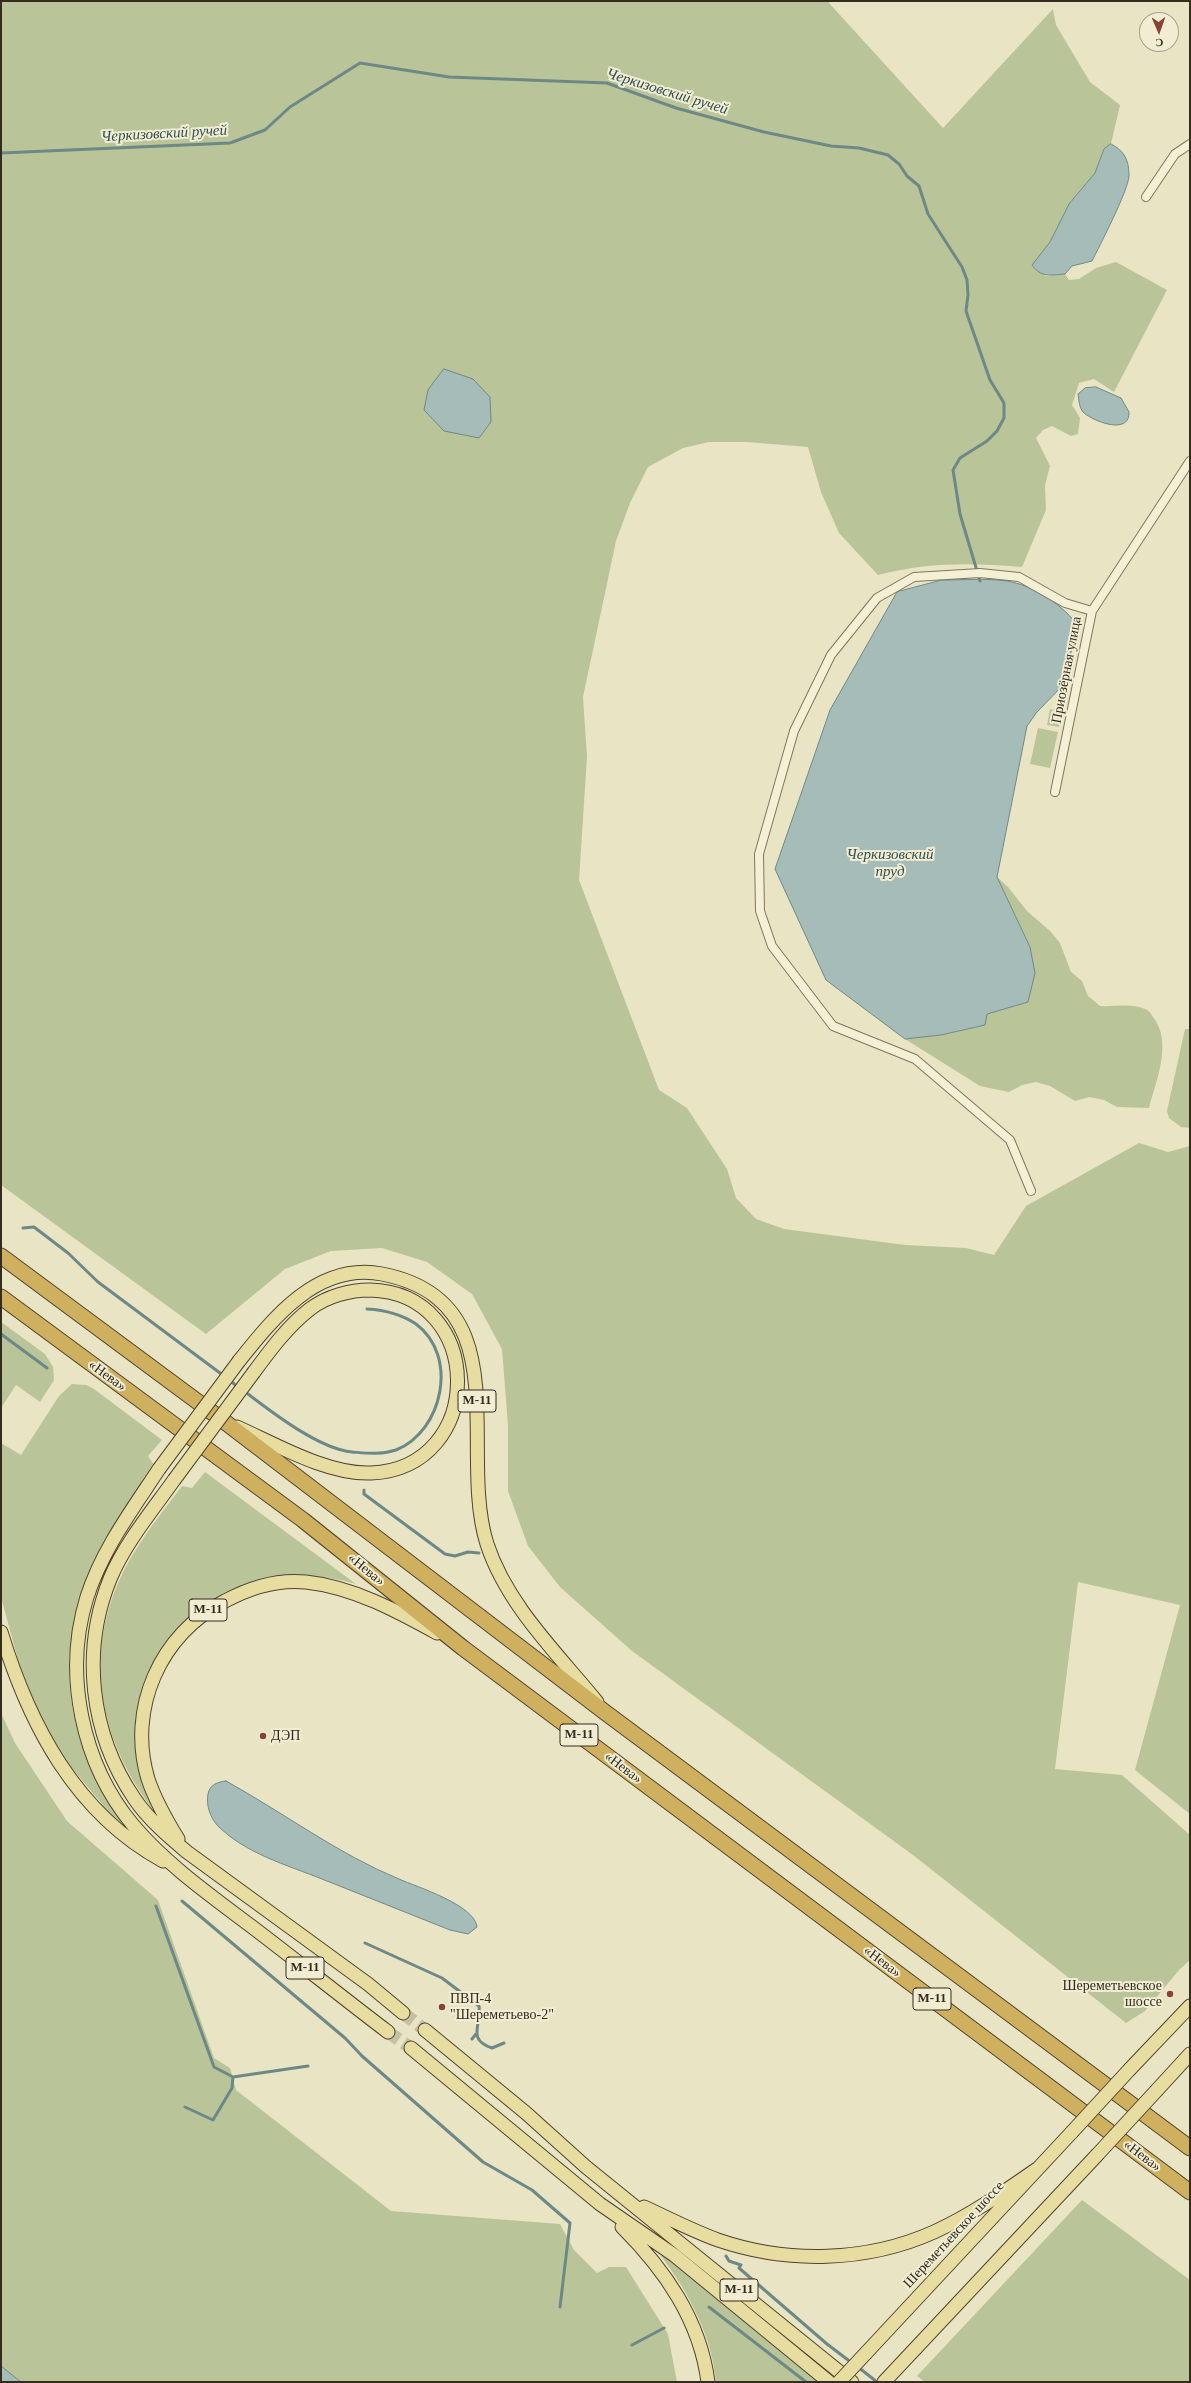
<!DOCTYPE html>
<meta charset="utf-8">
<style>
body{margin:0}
#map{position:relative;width:1191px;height:2383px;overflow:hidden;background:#e9e4c4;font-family:"Times New Roman",serif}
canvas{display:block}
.frame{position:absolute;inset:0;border:2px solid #332c1f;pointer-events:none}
.north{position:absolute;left:1139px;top:12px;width:40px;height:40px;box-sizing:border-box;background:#f1edd3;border:1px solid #a5a08b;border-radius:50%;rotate:178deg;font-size:11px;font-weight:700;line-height:16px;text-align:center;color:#332c1f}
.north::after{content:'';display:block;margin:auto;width:14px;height:18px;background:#894133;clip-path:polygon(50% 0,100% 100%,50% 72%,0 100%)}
</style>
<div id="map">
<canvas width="1191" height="2383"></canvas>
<div class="frame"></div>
<div class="north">С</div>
</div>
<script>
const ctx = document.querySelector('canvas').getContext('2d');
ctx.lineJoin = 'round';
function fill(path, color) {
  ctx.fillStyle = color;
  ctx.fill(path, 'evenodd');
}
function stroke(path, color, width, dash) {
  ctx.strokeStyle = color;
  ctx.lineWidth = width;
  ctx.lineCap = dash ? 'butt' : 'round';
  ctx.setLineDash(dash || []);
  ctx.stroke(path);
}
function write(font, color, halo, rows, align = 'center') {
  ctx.font = font + ' "Times New Roman",serif';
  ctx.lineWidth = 4;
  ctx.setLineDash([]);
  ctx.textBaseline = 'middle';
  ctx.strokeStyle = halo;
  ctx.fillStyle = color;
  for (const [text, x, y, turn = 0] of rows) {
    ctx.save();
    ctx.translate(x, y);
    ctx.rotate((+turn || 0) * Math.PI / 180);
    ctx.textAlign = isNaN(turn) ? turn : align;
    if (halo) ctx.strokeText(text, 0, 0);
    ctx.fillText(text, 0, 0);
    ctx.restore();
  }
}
const green = new Path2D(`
 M1,1H830L829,3L943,128L1053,9L1056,25L1090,82L1120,105L1111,144L1104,149L1095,173L1069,204L1050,242L1032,266L1046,276L1065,274L1069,280L1079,279L1096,268L1116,262L1167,290L1114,392L1094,379L1079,383L1072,405L1080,418L1078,434L1071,436L1052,426L1043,430L1036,438L1050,466L1045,485L1046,510L1022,567C969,563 930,562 878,575L839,533L821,492L808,447L747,442H709L683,448L648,467L630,503L616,541L583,697L587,757L579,880L659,1090L687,1108L727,1169L736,1198L756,1219L784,1229L905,1245L966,1248L994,1255L1026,1206L1139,1143L1168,1152L1190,1146V1814L1135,1770L1180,1605L1078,1582L1055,1769L1122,1775L1190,1835V1960L1179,1970L1145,2011L1126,2023L913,1855L632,1651L560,1587L528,1546L508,1491V1425L502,1349L472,1294L427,1262L382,1248L331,1251L285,1269L206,1334L1,1185Z
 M1050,709L1062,712L1059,727L1047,725Z
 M1038,728L1058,732L1050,768L1030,764Z
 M997,877L1008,887L1027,911L1050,931L1060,943L1071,972L1082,981L1088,996L1100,1006C1115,1007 1131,1003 1145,1009C1149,1010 1151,1014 1153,1017C1173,1042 1156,1081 1149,1108L1117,1107L1104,1100L1089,1097L1075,1101L1050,1086L1036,1082L1022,1085L1009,1092L980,1086L905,1039L941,1035L984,1025L986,1014L1028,1002L1030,947Z
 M1185,1029H1190V1128L1181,1127L1169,1118L1167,1111Z
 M1,1322L45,1354L53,1367L54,1380L40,1402L16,1385L1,1408Z
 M72,1384L86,1385L94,1389L162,1440L148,1456L154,1465C88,1564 41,1643 89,1764C99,1789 116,1810 131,1831L109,1812L69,1765L53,1741L35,1705L21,1671L1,1597V1443L21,1455L59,1396Z
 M205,1472L356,1584C284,1564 215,1580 168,1640C155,1656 144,1677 140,1697C139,1706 143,1718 145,1727C150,1757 154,1787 159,1817C106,1752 84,1674 114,1593C129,1553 157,1519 182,1486L192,1488Z
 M1,1713L15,1743L67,1821L158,1900L214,2058L230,2068L236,2090L391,2211L560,2224L574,2250L597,2273L609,2267H626L668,2334L677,2382H21L1,2366Z
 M1082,2200L1190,2280V2382H925L917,2376Z
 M663,2255L819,2382H716C712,2336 689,2293 661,2256Z`);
const water = new Path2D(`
 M1111,144C1125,151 1129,161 1129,176C1128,191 1100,245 1092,261L1072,266L1065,274C1051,275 1041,278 1032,265L1050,242L1069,204L1095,173L1104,149Z
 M444,369L473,379L490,397L491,422L479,438L444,431L424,410L428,390Z
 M1096,387L1121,398L1129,412C1130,436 1092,421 1083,412C1079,407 1079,400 1078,394L1085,388Z
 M942,580C963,580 986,578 1007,581C1032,585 1060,603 1076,623L1066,682L1037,712L1027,726L997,877L1030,947L1035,973L1028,1002L987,1014L985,1025L941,1035L905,1039L826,980L775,869L830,710L897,592Z
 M226,1781C284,1813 338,1854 399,1879C417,1887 475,1905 477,1927L468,1934L450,1930C407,1913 365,1896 322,1879C287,1865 244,1853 217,1825C210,1817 206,1805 208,1794C210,1784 218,1782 226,1781Z
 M1,2366L21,2382H1Z`);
const stream = new Path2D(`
 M1,153L230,143L265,130L290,107L360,63L449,77L607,83L676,108L764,132L831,146L859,148L888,155L899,164L907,176L919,186L928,214L962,267L967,280L968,295L966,311L990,380L1004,403V418L997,431L987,441L960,458L953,470L960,514L980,581
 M23,1228L34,1227L68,1253L98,1282L224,1376
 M1,1334L47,1368
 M228,1379L238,1387
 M244,1391C270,1411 319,1449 352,1452C366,1453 381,1455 396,1450C443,1431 459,1356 416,1324C401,1314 385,1310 367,1309
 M364,1490V1494L445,1554L455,1556L468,1552L479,1553
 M182,1901L345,2038L362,2056L483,2162L532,2190L570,2223L560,2307
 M156,1906L214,2067L233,2077L308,2066
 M365,1943L442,1978L479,2006C482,2025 466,2039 492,2048L504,2043
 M472,2039L476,2034
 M185,2107L213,2120L232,2088L233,2077
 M726,2256L729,2261L741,2265L739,2268L827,2344L852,2363
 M709,2307L806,2382
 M632,2345L664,2328
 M858,2367L877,2382`);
const primaryTunnel = new Path2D(`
 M403,2013L425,2030
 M388,2032L411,2048`);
const minor = new Path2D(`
 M1146,197L1175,154L1190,144
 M1055,792L1092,611L1190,461
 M1031,1191L1010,1140L915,1059L833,1026L772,946L760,911L759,854L794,731L831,655L877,598L914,577L980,573L1019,577L1065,603L1092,611`);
const primary = new Path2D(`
 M239,1361C274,1317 318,1262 382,1274C521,1301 457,1449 487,1544C507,1605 557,1653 597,1702
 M237,1427C275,1444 328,1475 371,1473C487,1468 486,1293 370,1290C350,1290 327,1296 310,1309C288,1326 271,1349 254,1372
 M159,1469C132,1510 102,1550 87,1597C63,1674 82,1764 133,1825C166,1864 210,1895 251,1926C297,1961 342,1997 388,2032
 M174,1480C152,1511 125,1543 110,1579C81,1651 90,1733 134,1798C148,1819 168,1836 187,1852L368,1984L403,2013
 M1,1632C29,1724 75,1813 163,1861
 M178,1839C167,1821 155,1800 148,1779C127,1709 160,1634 225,1601C249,1588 278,1579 306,1582C353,1587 397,1611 437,1633
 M425,2030L526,2113L586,2167L852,2382
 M411,2048L600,2204L674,2255L829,2382
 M1130,2069L1190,2006
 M1157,2090L1190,2054
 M644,2207C668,2218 693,2231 718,2240C788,2264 867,2262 934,2232C971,2215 1004,2192 1037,2169
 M622,2227C665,2270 700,2320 708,2382
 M866,2353L1072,2132
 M884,2382L1097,2155`);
const motorway = new Path2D(`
 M1,1256L225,1422L606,1713L1190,2148
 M1,1297L303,1520L463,1648L1190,2192`);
const primaryBridge = new Path2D(`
 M159,1469L239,1361
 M174,1480L254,1372
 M1072,2132L1130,2069
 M1097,2155L1157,2090
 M839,2382L866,2353`);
const markers = [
 [263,1736,4,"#894133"],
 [1170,1994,4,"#894133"],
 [442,2007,4,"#894133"]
];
const shields = [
 [477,1401,38],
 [208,1610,38],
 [579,1735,38],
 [305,1968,38],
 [932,1999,38],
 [739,2290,38]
];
const shieldNames = [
 ["М-11",477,1401],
 ["М-11",208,1610],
 ["М-11",579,1735],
 ["М-11",305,1968],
 ["М-11",932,1999],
 ["М-11",739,2290]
];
const streetNames = [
 ["Приозёрная улица",1067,670,-79],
 ["«Нева»",107,1376,36],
 ["«Нева»",366,1570,39],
 ["«Нева»",623,1768,37],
 ["«Нева»",882,1962,37],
 ["«Нева»",1142,2156,37],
 ["Шереметьевское шоссе",954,2235,-47]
];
const poiNames = [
 ["ДЭП",271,1736],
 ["Шереметьевское",1162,1986,"right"],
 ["шоссе",1162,2002,"right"],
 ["ПВП-4",450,1999],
 ["\"Шереметьево-2\"",450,2015]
];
const waterNames = [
 ["Черкизовский ручей",667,92,17],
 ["Черкизовский ручей",164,134,-3],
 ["Черкизовский",890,855],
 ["пруд",890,872]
];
fill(green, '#b9c599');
fill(water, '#a5bcb9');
stroke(water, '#6d8987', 1);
stroke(stream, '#6d8987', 3);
stroke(primaryTunnel, '#c5bfa3', 13, [13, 6]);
stroke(minor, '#81765c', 10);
stroke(primary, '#4f4430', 15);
stroke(motorway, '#4f4430', 17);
stroke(minor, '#f4f0d6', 8);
stroke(primary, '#e8dda0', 13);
stroke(motorway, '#cfb05e', 15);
stroke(primaryBridge, '#4f4430', 15, []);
stroke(primaryBridge, '#e8dda0', 13);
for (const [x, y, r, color] of markers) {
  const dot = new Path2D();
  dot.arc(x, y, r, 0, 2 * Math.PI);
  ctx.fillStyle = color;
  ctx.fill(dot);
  stroke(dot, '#f1edd3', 1.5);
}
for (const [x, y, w] of shields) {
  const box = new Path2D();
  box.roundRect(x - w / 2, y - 11, w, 22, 3);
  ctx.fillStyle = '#f1edd3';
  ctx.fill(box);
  stroke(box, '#332c1f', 1);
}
write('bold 13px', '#332c1f', null, shieldNames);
write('14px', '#332c1f', '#f1edd3', streetNames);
write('14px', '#332c1f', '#f1edd3', poiNames, 'left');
write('italic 15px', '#304d51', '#f1edd3', waterNames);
</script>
